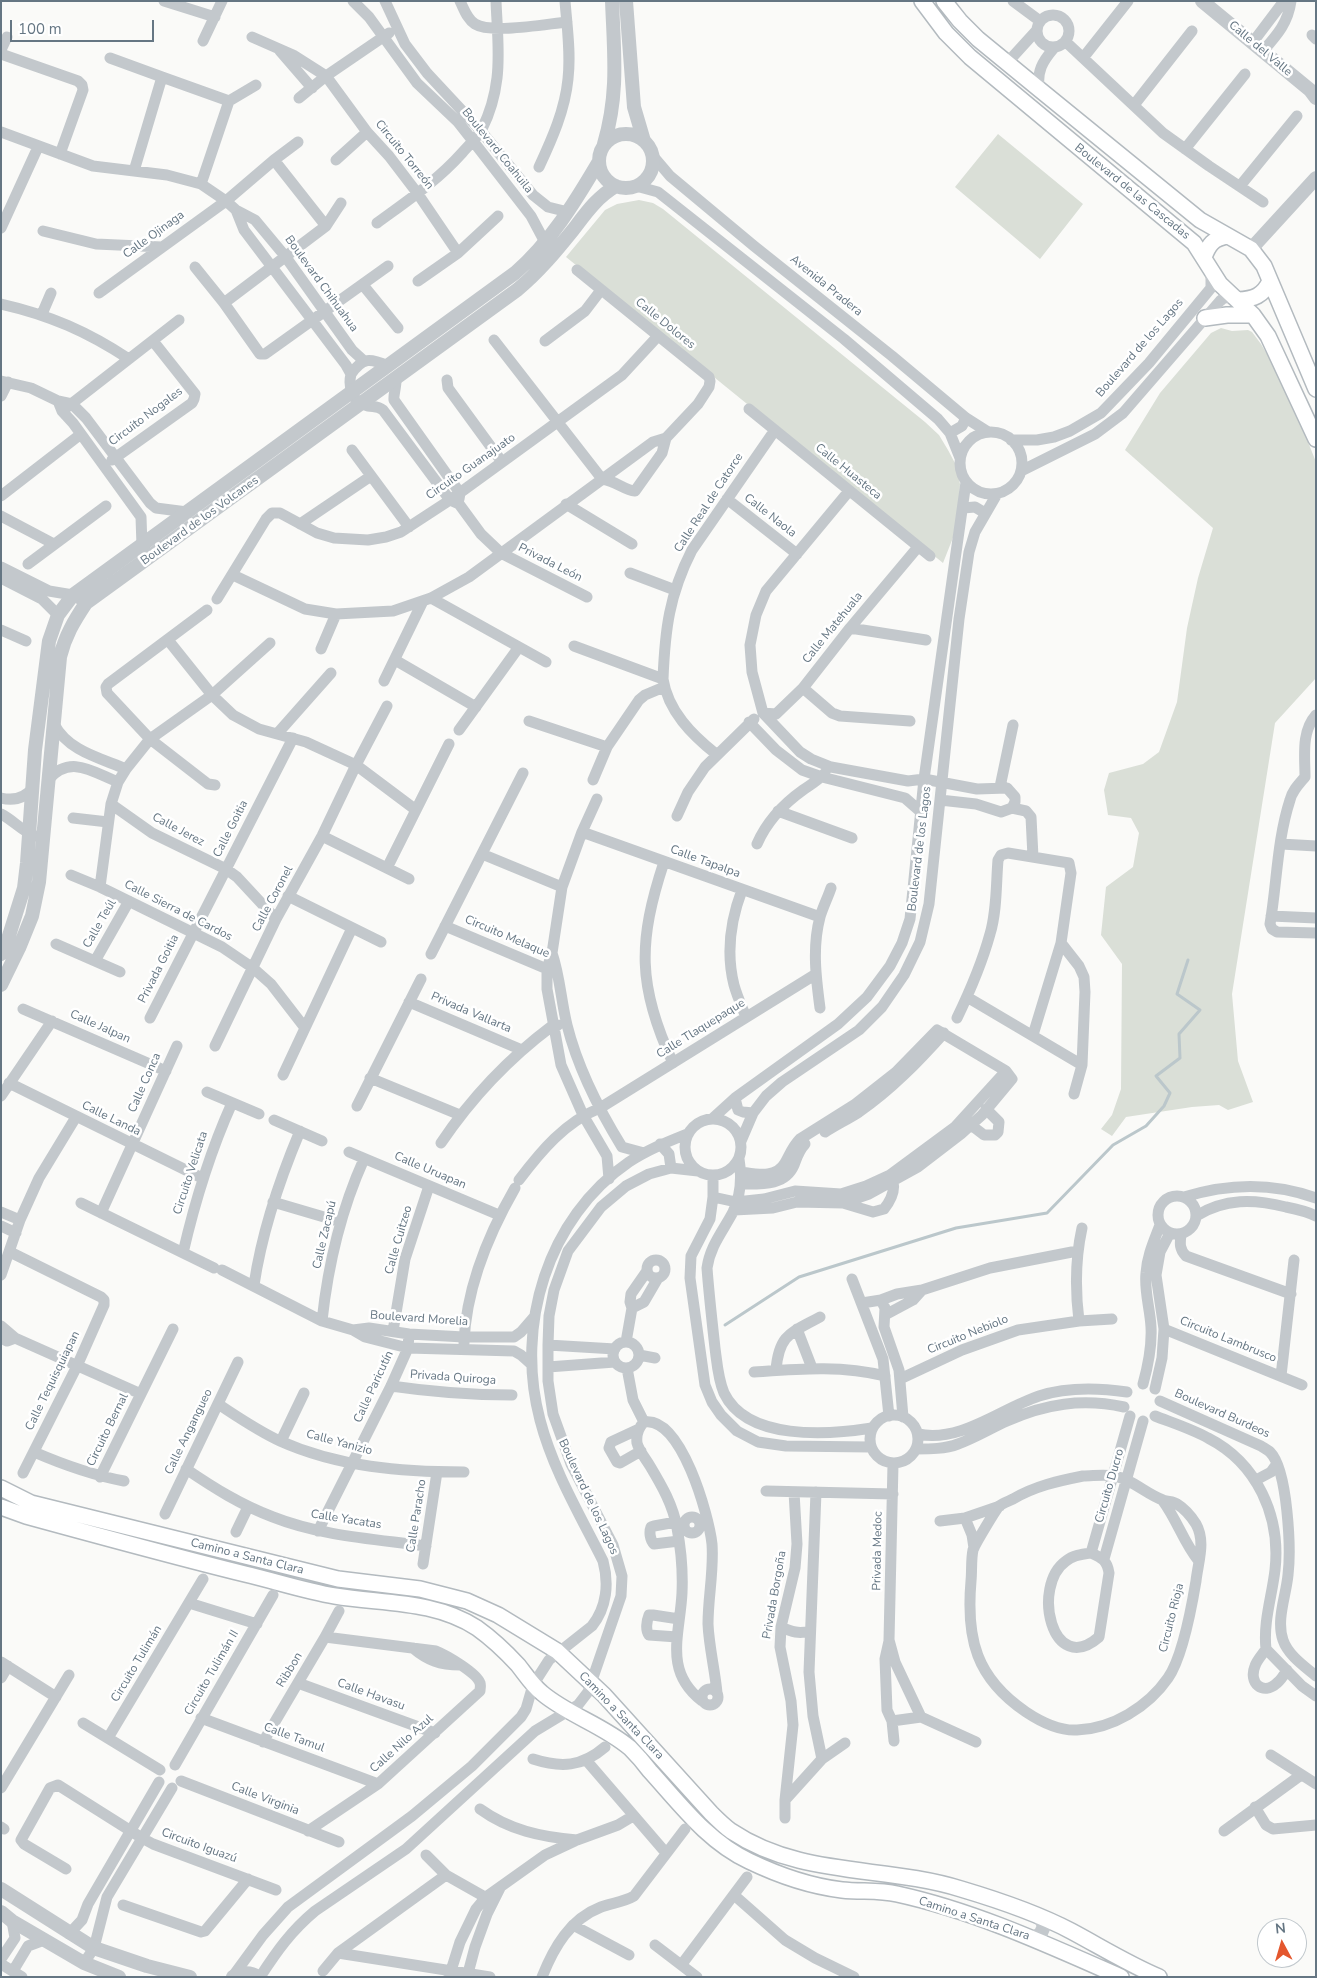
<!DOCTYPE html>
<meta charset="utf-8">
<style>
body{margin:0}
#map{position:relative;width:1317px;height:1978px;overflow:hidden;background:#fafaf8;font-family:"Nunito Sans",sans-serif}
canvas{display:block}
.frame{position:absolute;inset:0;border:2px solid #657683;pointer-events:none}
.north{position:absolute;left:1257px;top:1918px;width:50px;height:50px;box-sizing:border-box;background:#fff;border:1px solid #c1c8cd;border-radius:50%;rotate:354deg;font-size:14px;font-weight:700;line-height:20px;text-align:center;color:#657683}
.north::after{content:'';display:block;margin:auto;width:18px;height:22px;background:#e4572e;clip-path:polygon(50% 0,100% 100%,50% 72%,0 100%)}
.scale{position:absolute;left:10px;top:20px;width:144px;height:22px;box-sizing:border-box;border:2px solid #657683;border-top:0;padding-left:6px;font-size:15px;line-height:18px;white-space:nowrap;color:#657683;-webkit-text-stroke:4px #fff;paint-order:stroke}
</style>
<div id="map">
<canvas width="1317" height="1978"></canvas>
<div class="frame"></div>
<div class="north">N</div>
<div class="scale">100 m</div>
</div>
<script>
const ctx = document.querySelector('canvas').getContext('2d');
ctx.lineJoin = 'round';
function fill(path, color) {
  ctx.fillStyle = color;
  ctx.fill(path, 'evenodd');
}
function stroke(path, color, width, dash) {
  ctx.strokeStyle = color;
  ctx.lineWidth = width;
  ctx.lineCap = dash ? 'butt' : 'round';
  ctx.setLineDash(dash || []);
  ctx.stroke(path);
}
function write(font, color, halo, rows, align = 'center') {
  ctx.font = font + ' "Nunito Sans",sans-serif';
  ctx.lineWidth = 5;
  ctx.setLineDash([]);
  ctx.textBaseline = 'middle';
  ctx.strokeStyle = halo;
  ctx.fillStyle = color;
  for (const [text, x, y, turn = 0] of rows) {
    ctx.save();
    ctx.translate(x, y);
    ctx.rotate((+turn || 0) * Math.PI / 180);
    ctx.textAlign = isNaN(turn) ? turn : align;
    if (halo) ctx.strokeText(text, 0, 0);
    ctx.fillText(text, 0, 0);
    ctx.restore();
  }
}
const green = new Path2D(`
 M998,134L1083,204L1040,259L955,187Z
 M639,200L653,203L663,209L925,422L939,435L948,450L956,465L960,484L958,525L943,563L566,257L605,210L617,204Z
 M1221,328L1232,331L1248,330L1252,332L1261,344L1277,371L1292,402L1316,462V678L1275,723L1232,994L1238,1061L1253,1102L1228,1110L1219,1105L1192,1107L1126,1117L1112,1136L1101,1129L1112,1115L1121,1089L1122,964L1101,935L1106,887L1133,867L1139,833L1131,818L1108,815L1104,790L1109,773L1143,764L1159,752L1177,702L1187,628L1198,578L1213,528L1125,450L1160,393L1211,333Z`);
const stream = new Path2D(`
 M725,1325L799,1277L956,1228L1047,1213L1113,1145L1146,1126L1164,1106L1170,1093L1156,1076L1180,1058L1179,1034L1200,1010L1177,994L1188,960`);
const minor = new Path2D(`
 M164,1L215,17
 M353,1L369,17L417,83L458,122L473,141L531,216L548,248
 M385,1L405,44L427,73L481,131L533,195L548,207L568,212
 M460,1C464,9 467,19 475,24C491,34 546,24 567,22
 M1013,1L1040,21
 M1037 31a16 16 0 1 1 32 0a16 16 0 1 1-32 0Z
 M1312,35L1316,39
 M252,37L293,55L326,76L367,132L389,156L418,194L458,253
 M203,41L222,1
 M1066,42L1163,133L1209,166L1263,202
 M1253,42L1284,1
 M1,50L7,37
 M280,51L312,88
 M1263,51C1277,35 1288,23 1291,1
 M1,54L78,81L82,85L83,90L60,154
 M110,58L162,77L134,171
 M1083,58L1128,1
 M1007,63L1037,30
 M162,77L229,101
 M1039,89C1037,71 1042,62 1054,48
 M299,98L326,76L389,33
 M1134,105L1192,31
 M1,132L93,166L167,175L201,184L226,201L236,210L255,220L285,256L352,350L364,361
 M1185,149L1245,74
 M653,156L670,176L754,246L892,356L966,418L988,432
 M274,160L326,226L341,203
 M336,160L367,132
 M539,167C552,139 565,110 568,79C571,53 567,27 565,1
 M201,184L229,101L256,85
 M636,186L658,192L844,339L938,419L950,433L960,458
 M1240,186L1297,116
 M236,210L244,230L346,365L351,374C348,387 352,403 368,406C375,407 378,406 383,410L450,500L459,504L481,534L501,553L587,597
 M377,223C407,201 437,181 462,153C469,145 477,138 482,129C490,113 495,95 497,78C500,53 497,27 496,1
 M1,228L38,147
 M43,231L96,244L162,247
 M195,267L224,303L260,354H265L388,266
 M418,281L458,253L498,216
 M363,285L398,328
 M99,293L226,201L274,160L298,142
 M224,303L326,226
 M1,304C50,315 88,332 129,359
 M42,314L51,293
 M494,340L602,479C616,481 624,490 635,491L662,453L666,438
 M545,341L585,311L601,290
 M351,374C363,357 370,358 388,366
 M396,377C397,384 393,396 394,400L460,493L459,499
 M447,380L448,388L502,462
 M1,381L31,388L58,401L72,404L86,418L150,503L156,508L187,512
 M1,396L8,382
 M58,401L62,411L73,423L141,517L142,546L145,550
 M66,408L179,320
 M749,409L930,556
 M960 463a31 31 0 1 1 62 0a31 31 0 1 1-62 0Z
 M950,433L962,426L966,418
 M1011,440H1037L1054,437L1070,431L1101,413L1149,363L1211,288V270
 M352,450L409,527
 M112,460L192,403L194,399L195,394L153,341
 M1021,471L1095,434L1123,413L1220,301L1224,298L1233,297
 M849,491L766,591L756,615L750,645L752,672L763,713L800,752L811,759L831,767L908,781L924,779L977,789L1007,788L1015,797V802L1012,808L1001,812L976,804L940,800
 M1,496L81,434
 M727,499L797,554
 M566,504L632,544
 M963,508L975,507L985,513
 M1,516L54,544
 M300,524L371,476
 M28,564L106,506
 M1,567L49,591L73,595L86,603
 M630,573L675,590
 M233,575L305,609L336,614L393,611L431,598L469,577L653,442L666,438L698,404L709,387L710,381L709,377L577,270
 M1,578L42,599L58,615
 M431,598L546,662
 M217,599L266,519L272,513H280L317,533L334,538L368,540L386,537L401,532L450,500L622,375L658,336
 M207,610L108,684L106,687L107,693L150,739L208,784L215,785
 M850,628L926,640
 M1,630L26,641
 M168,640L212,695L233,715L259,729L306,742L356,765L416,810
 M574,646L663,679
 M321,649L336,614
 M395,660L476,707
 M384,681L423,601
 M803,688L832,713L840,716L910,721
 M763,713L776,714L803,688L850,628L918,547
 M1316,715C1301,732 1305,756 1305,777C1299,784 1292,791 1290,800C1277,840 1277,883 1270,924L1272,929L1277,932L1316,933
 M529,721L607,747
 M749,722L776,750L802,770L822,777L905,798L921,812L924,813
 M54,724C68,751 100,758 126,769
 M459,730L519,647
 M277,734L331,673
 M716,754C692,735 668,711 663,679C665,630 669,595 692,550L775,430
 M48,780C70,754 93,772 118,782
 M593,780L607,747L639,700L645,695L664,687
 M1000,787L1013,725
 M1,798C14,801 25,798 33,788
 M597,799L582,832L562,887L552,953L547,969V989L561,1065L583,1115L607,1156L609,1179
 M111,804L152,833L226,869L237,877L276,919
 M1012,808L1026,811L1031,817L1033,857
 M778,811L852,838
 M1,814C13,820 23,832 35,836
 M677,816L688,792L705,767L754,719
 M73,818L108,822
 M582,832L820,917
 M322,836L409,879
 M757,844C767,821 782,805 803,790C810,785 819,780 825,773
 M1281,844L1316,846
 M482,854L562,887
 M664,862C638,941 637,986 673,1063
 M387,868L449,744
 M71,875L100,887L222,947L253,968L271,984L305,1028
 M100,887L111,804L118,782L126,769L150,739L212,695L270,643
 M742,890C731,919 726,953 734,985C737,996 742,1007 746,1017
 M288,896L381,942
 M1271,916L1316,918
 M445,926L547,969L554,970
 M1061,943L1079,966L1084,977L1085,992L1082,1065L1074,1094
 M56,944L120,972
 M552,953C560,976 561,1001 567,1025C578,1069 598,1108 622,1147L644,1153
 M431,954L523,773
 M95,961L129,901
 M967,997L1082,1065
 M409,1002L522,1050
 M820,1008C816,978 812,947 820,917C823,907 828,897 831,888
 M23,1009L166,1071
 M150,1018L293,738
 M957,1018C970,991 982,963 990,934C997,911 996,884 998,860L1001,855L1008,853L1069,863L1071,873L1061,943L1033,1035
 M215,1046L276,919L322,836L356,765L387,706
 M283,1075L352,928
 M370,1078L460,1115
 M9,1083L202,1178
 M207,1092L259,1114
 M1,1096L52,1021
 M735,1098L738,1110L743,1112L753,1113
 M357,1106L421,979
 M713,1118L735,1098L838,1024L867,997L890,966L902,943L910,919L924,779L966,482
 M685 1147a28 28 0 1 1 56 0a28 28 0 1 1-56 0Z
 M274,1120L322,1141
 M971,1125L984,1135H995L998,1132L999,1122L986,1109
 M825,1132C836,1125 848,1119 859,1112C891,1090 918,1062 944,1033
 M741,1141L753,1113L766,1096L782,1082L859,1030L882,1007L904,975L920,942L929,904L959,619L969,552L975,532L997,494
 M441,1143C472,1097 508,1059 552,1026L558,1025
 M660,1144L669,1154L671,1168
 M349,1152L499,1215
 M739,1159C742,1177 741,1195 733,1212C723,1231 710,1246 707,1268C709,1295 712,1321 715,1348C717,1363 718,1379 724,1393C747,1441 828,1435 872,1428
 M713,1175V1197L710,1219L691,1256L690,1278L705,1385L712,1402L721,1415L737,1431L758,1442L786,1446L870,1447
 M519,1180C541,1151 565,1122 600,1108L816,974
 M741,1184C761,1184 785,1186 794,1165C797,1157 799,1150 805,1144
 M1158 1215a19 19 0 1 1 38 0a19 19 0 1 1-38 0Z
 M713,1197L736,1202L764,1199L795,1191L841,1194L866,1186L890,1175L955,1127L1006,1071
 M1184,1197C1229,1183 1272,1182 1316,1198
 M273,1202L341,1222
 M81,1203L214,1268
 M843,1203L873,1212L884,1209C892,1199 897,1188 891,1176
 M734,1210L773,1208L797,1202L843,1203L869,1194L918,1167L961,1134L982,1115L1012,1079L1006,1071L937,1030L896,1072L854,1105L800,1139C793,1146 790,1154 785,1163C776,1179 756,1174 741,1172
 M1,1212L20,1220
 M101,1213L177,1046
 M1196,1216C1225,1198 1254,1199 1286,1207C1296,1209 1306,1211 1316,1216
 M1,1226L16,1233
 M1181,1234C1180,1243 1179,1249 1186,1256L1291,1294
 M10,1252L101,1297L104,1300V1305L77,1366L23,1473
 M183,1253C195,1201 210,1152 232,1103
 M647 1269a9 9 0 1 1 18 0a9 9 0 1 1-18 0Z
 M222,1270L322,1321L353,1330L365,1337L408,1348L514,1351L521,1355L531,1364
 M1,1275L20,1220L39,1178L76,1117
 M852,1279L883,1359L889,1416
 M254,1285C262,1231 279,1181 300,1131
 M881,1300L885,1308L884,1327L899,1370L903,1417
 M862,1303L881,1300L897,1294L922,1290L990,1268L1077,1251
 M632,1308L644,1302L658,1278
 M885,1315L913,1300L922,1290
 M322,1321C328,1265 341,1210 364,1159
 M1079,1321C1075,1289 1075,1260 1082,1228
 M1,1326L15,1338L7,1341L1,1338
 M797,1329L812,1368
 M1164,1329L1302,1385
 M353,1330L369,1328L409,1334L464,1337H514L521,1332L534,1317
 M393,1331L405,1259L429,1186
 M15,1338L141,1394
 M626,1342L632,1308L630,1302L631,1294L647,1271
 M613 1355a13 13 0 1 1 26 0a13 13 0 1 1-26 0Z
 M464,1343C466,1288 488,1235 515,1188
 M548,1345L615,1349
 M639,1355L655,1358
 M548,1367L615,1362
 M627,1368L633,1400L644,1422
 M776,1370C779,1334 791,1333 820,1317
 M754,1372C798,1369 841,1365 885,1376
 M1281,1376L1294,1260
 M900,1379L962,1350L1018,1330L1079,1321L1112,1319
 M1143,1384C1148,1366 1152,1346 1151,1327C1150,1308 1144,1291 1146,1273C1147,1256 1154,1241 1160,1225
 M391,1386C432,1392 471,1395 512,1395
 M1155,1389L1162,1358L1164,1329L1156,1275L1160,1252L1170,1233
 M1160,1401L1261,1446C1264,1448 1268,1450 1270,1452C1288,1470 1291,1550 1288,1575C1286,1596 1276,1620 1283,1640C1288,1655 1304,1666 1316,1676
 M218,1404C238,1417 258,1431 280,1441C338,1467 402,1472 464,1472
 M870 1439a24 24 0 1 1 48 0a24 24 0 1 1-48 0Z
 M1155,1416C1173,1423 1192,1429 1208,1438C1257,1463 1281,1516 1275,1570C1272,1596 1263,1622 1266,1649L1302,1686L1316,1696
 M639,1429L611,1442L609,1448L617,1462L620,1463L641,1451
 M918,1434C961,1443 1000,1409 1039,1396C1067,1387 1099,1388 1127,1392
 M281,1441L304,1393
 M916,1449C930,1449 945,1449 958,1444C975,1438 991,1428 1007,1421C1045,1404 1082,1398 1124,1407
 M34,1452C64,1465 92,1475 124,1481
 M893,1464L889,1640L895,1662L921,1717
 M186,1469C214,1488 241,1505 273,1517C321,1536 375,1539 426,1546
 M1083,1476C1093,1476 1104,1474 1114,1476C1132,1479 1146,1494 1163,1500C1168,1502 1173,1501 1177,1504C1185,1509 1191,1516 1196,1524C1206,1542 1198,1562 1196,1581C1192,1605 1182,1658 1168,1678C1148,1707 1112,1729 1077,1730C1059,1731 1041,1722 1026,1712C976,1678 966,1639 971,1581C972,1571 971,1559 973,1550C975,1544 995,1511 999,1506C1003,1503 1009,1501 1013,1499C1035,1486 1058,1481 1083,1476Z
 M100,1477L173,1329
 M1256,1480L1271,1472L1276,1465
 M766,1491L893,1494
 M816,1492L809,1672L813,1716L822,1759
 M1163,1501C1177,1520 1184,1543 1198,1560
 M165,1514L238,1362
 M684 1525a8 8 0 1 1 16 0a8 8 0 1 1-16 0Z
 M965,1518L972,1535L974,1548
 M940,1521L965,1518L1000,1506
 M676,1522L654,1526L651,1527C649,1532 650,1540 654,1544L679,1541
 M318,1531L391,1386L408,1348L409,1334
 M236,1532L248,1507
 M1091,1553C1102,1558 1107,1560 1109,1573L1099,1637C1052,1678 1031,1586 1066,1561C1073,1555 1083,1554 1091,1553Z
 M1091,1553L1130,1416
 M1104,1559L1143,1421
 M423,1564L437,1472
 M189,1603L257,1624
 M781,1627C792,1632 799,1634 810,1631
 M677,1637L649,1635C645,1630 647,1620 649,1615H653L679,1619
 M889,1641L885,1659L887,1710L892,1721L894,1741
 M413,1648C427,1660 440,1665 460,1665
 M1266,1649C1262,1655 1257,1660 1255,1666C1248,1683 1263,1696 1277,1683C1281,1680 1284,1675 1287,1670
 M1,1662L56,1697
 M1,1678L8,1666
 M298,1683L435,1733
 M702 1697a8 8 0 1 1 16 0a8 8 0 1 1-16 0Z
 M702,1701C663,1671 680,1634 682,1593C683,1571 681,1549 677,1528C673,1505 662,1486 650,1466C646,1459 639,1451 637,1443C636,1435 639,1427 644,1422C681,1415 709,1516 712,1544C714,1571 708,1597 708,1624C709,1647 715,1670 717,1693
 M201,1718L378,1784
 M892,1721L921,1717L976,1742
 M83,1723L160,1770
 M108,1738L203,1579
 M263,1742L325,1637L339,1611
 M1271,1755L1316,1784
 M533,1759C561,1768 582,1767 605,1747
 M586,1760L666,1853
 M175,1765L273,1595
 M181,1781L339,1842
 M1,1788L69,1675
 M785,1800L822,1759L845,1743
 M1255,1807L1266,1825L1273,1829L1316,1825
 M480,1809C509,1830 541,1837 577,1840
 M785,1818V1800L793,1725L791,1701L780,1647L781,1627L795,1568L797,1544L794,1492
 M1,1827L4,1829
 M308,1831L378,1784L480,1691C480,1688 481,1686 480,1683C477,1673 446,1655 436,1651L325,1637
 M1224,1831L1301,1775
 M426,1855L446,1875L492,1901
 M66,1869L24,1844L21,1840L50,1788L58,1785L142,1838L153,1844L276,1890
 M734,1895L785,1940L815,1958L854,1977
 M123,1905L201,1932L205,1931L248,1879
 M573,1925L629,1955
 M69,1934L82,1920L88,1904L159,1782
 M655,1945L697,1977
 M338,1953L490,1977
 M1,1959L15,1938L12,1921
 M84,1963L94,1948L107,1897L172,1788
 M1,1964L22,1977
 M682,1964L747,1877
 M13,1971L28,1946L44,1940
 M323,1971L338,1953L446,1875
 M233,1976L263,1935L288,1907L412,1816L472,1766L521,1717L526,1709L533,1685L549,1660L592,1626C607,1607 609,1583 603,1561C580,1515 553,1470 540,1420C515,1326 547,1218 629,1162C647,1150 667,1142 687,1134
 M260,1977C277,1951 291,1931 315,1911L406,1849L535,1731L578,1705L588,1692L621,1596L622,1576L613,1545L571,1464L553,1414L548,1381V1345L549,1316L554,1290L568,1251L601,1207L626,1186L649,1174L671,1168L698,1171
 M449,1977L460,1942L476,1909L486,1897L545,1855L577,1840L618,1825L633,1816
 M467,1977L475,1947L487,1914L500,1888
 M542,1977C554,1947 570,1919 601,1907C612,1903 624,1902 634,1896L685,1829`);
const tertiary = new Path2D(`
 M626,1L634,107L644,141
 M1202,1L1310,90L1316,98
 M599 161a27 27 0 1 1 54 0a27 27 0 1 1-54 0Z
 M604,144C619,93 614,53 612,1
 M1251,249L1316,178
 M1,954L7,942L24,888L27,863L35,750L49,641L58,615L73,595L515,273C550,243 575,202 598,163
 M1,985L19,948L32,916L39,882L60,657C65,636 74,621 86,603L517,290C539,272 556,251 573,230C586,213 597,197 616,186
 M1,1889L94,1948L147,1966L190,1977
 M1,1912L12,1921L84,1963L119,1977
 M1033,1939L1041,1933L1044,1926L1040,1917
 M233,1977C242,1973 249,1971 258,1977`);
const secondary = new Path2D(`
 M922,1L946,33L970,57L1194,243L1220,284L1253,315L1268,336L1316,439
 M944,1L960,21L978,39L1039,89L1200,220L1251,249L1264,266L1316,389
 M1204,257C1209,244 1213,239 1227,236
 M1238,300C1254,299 1263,296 1270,281
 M1205,318L1227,315H1253
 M1,1488L31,1503L338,1579L420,1589L467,1601L498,1615L557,1651L604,1695L711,1813C717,1819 724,1826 731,1831C801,1878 884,1865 961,1889C998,1900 1037,1913 1071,1931C1101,1947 1128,1964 1159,1977
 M1,1507L26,1516C99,1536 172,1556 245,1574C275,1581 305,1591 335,1596C383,1604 434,1600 477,1628C491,1638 506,1652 518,1665C526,1675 532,1685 542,1693C568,1715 603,1725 630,1748C637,1755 644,1763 650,1771C680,1804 708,1842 749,1861C778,1875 809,1886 842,1890C861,1892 879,1890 897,1894C975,1911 1048,1945 1121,1977`);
const streetNames = [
 ["Calle del Valle",1260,49,40],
 ["Boulevard Coahuila",497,151,51],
 ["Circuito Torreón",404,155,51],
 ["Boulevard de las Cascadas",1132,192,39],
 ["Calle Ojinaga",154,235,-36],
 ["Boulevard Chihuahua",321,284,54],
 ["Avenida Pradera",826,286,39],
 ["Calle Dolores",665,324,39],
 ["Boulevard de los Lagos",1140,348,-49],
 ["Circuito Nogales",146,417,-37],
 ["Circuito Guanajuato",471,467,-35],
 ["Calle Huasteca",848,472,39],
 ["Calle Real de Catorce",709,503,-57],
 ["Calle Naola",770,516,38],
 ["Boulevard de los Volcanes",200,521,-36],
 ["Privada León",550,563,27],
 ["Calle Matehuala",833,628,-51],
 ["Calle Goitia",231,829,-63],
 ["Calle Jerez",178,830,28],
 ["Boulevard de los Lagos",920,849,-83],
 ["Calle Tapalpa",705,862,20],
 ["Calle Coronel",273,899,-62],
 ["Calle Sierra de Cardos",178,911,27],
 ["Calle Teúl",100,924,-60],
 ["Circuito Melaque",507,937,23],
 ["Privada Goitia",159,969,-63],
 ["Privada Vallarta",471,1013,23],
 ["Calle Jalpan",100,1027,24],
 ["Calle Tlaquepaque",701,1029,-32],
 ["Calle Conca",145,1083,-66],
 ["Calle Landa",111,1119,26],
 ["Calle Uruapan",430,1171,23],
 ["Circuito Velicata",191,1173,-72],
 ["Calle Zacapú",325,1235,-77],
 ["Calle Cuitzeo",399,1240,-74],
 ["Boulevard Morelia",419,1319,4],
 ["Circuito Nebiolo",968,1335,-22],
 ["Circuito Lambrusco",1228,1340,22],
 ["Privada Quiroga",453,1378,4],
 ["Calle Tequisquiapan",53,1381,-64],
 ["Calle Paricutín",374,1387,-65],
 ["Boulevard Burdeos",1222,1414,24],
 ["Circuito Bernal",108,1430,-64],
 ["Calle Angangueo",189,1432,-64],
 ["Calle Yanizio",339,1443,15],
 ["Circuito Ducro",1110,1486,-74],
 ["Boulevard de los Lagos",588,1497,65],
 ["Calle Paracho",417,1516,-81],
 ["Calle Yacatas",346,1520,9],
 ["Privada Medoc",878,1551,-89],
 ["Camino a Santa Clara",247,1557,14],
 ["Privada Borgoña",775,1595,-80],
 ["Circuito Rioja",1172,1618,-76],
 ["Circuito Tulimán",137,1664,-59],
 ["Ribbon",290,1670,-59],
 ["Circuito Tulimán II",212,1673,-60],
 ["Calle Havasu",371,1695,20],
 ["Camino a Santa Clara",621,1716,46],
 ["Calle Tamul",294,1738,20],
 ["Calle Nilo Azul",402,1744,-42],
 ["Calle Virginia",265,1799,21],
 ["Circuito Iguazú",199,1846,20],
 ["Camino a Santa Clara",974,1919,18]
];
fill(green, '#dadfd7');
stroke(stream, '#bbc7cb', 3);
stroke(secondary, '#b3babf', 18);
stroke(minor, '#c3c8cc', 11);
stroke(tertiary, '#c3c8cc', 14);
stroke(secondary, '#fff', 15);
write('12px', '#657683', '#fff', streetNames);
</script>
